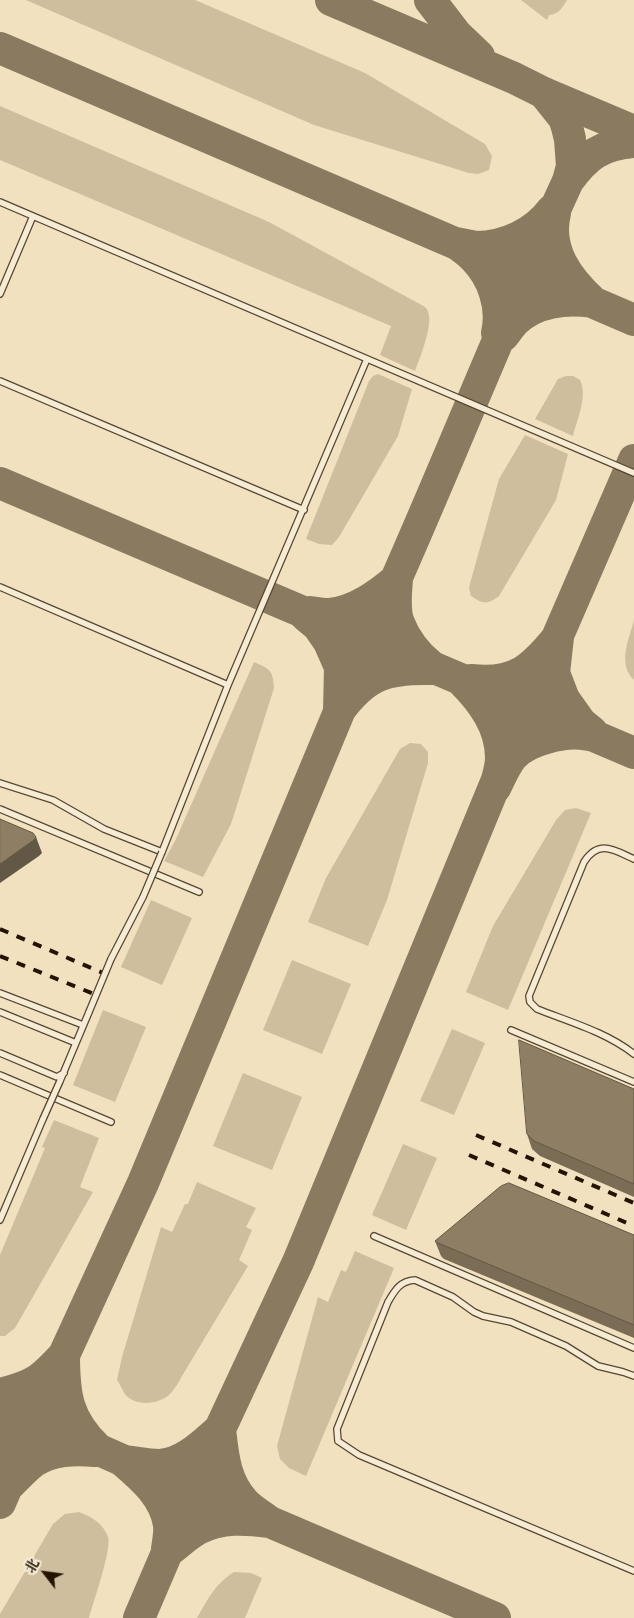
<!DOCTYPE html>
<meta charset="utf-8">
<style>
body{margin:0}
#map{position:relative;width:634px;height:1618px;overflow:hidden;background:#f1e1be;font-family:"Gentium Book Plus","Noto Serif SC",serif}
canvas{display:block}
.north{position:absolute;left:20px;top:1548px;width:50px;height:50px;-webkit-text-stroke:4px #f6ecd5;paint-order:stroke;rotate:300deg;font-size:14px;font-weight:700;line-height:20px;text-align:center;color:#231300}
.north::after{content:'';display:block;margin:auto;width:18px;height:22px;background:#231300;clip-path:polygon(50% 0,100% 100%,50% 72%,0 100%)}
</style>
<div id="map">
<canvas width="634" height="1618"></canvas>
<div class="north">北</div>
</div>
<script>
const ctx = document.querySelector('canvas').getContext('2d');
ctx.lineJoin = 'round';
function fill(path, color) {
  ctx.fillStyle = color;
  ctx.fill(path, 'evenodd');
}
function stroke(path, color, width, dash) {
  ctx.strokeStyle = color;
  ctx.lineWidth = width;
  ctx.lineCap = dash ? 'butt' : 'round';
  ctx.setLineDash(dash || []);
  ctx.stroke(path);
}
const green = new Path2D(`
 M26,0H195L365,73L485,144L492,156L489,170L478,174L469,173L314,125Z
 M521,0H567C562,8 559,14 549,15L547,20Z
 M0,106L269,222L416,302C418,303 424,306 426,308C436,320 420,357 415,371L380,355L391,326L0,160Z
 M378,374L412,389L398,436L339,537L332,545L319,544L306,539L369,381L373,376Z
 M566,376H573L580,380C588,397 577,419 573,436L535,419L558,379Z
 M525,435L568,454L556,500L499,596C487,605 483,604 471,596L469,588L471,580L499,479Z
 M634,620V680C617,664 629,639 634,620Z
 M254,662C270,669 273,670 274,688L231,824L203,877L164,861L176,839Z
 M410,743L421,744L428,752V763L387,900L368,946L308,922L326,878L400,749Z
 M576,808L591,813L508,1010L466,992L493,926L556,820L565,810Z
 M151,900L192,918L162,985L121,967Z
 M292,960L351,984L322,1054L263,1030Z
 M103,1010L146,1027L115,1102L73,1085Z
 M452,1029L485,1043L454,1115L420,1101Z
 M243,1073L302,1097L272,1170L213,1146Z
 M54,1120L99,1138L80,1187L93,1192L15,1328L5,1336H0V1255L45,1148L42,1147Z
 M403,1144L437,1158L406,1230L372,1215Z
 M197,1182L256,1208L246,1227L252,1230L239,1260L248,1266L182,1376C179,1382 175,1388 171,1393C160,1405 135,1407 125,1394C122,1390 120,1384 117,1380L122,1357L161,1227L172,1232L185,1204H188Z
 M355,1251L394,1268L306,1476L289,1468L280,1459L277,1446L318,1297L328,1302L341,1270L346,1272Z
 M79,1512C92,1517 103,1523 108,1537C112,1550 93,1602 89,1618H0V1614L53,1524L65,1514Z
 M234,1572L251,1573L262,1578L245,1618H197C208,1599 215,1584 234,1572Z`);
const taxiway = new Path2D(`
 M331,0L514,78L544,93L634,131
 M430,0L456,34L479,56
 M0,48L634,320
 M544,93L564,118L567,127L570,139L572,166L568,181
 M497,333C503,307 493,277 474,258C469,252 462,248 456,243C462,244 469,246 476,247C505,247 535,233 552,210
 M503,336C507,331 511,325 515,321C536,301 567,298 593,302C568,279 546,250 555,213
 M0,483L634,753
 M310,612C317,613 324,614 330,614C356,611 378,595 397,579C396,591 394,612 399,623C405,639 417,655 430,665
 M306,616L318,626L329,642L340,667L339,711C366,674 387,668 431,669
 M461,680C482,701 501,726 501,758C501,768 497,778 495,788C500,778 505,766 512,757C526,740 566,730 588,735
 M471,680C515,685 532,669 558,637L554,673L564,699L581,723L592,732
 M0,1394C34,1386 41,1380 64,1355C64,1395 67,1419 97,1448
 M0,1406L194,1492L270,1522L495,1618
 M0,1428L8,1449L7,1487C15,1479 24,1469 33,1462C52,1450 73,1449 95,1451
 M0,1503L64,1355L143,1183L369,640C438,489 498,333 568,181C587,155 601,145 634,142
 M167,1549C168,1541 170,1533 169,1525C165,1497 143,1478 123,1461C135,1462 147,1465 159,1465C183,1464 202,1445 219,1430
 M167,1552C177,1545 187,1535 198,1529C222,1517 245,1519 270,1522C262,1516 252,1510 245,1503C225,1482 223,1456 220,1429
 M139,1618L220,1429L298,1262L527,707L634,460`);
const lane = new Path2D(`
 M0,202L634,473
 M0,294L33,216
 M0,381L304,510
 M0,587L228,685
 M0,783L53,800L104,829L162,852L228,685L367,359
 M0,809L199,892
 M634,859C614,850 599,839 584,862L529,996L530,1002L537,1009C570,1022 606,1032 634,1054
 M111,959L143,897
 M0,993L83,1025
 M0,1012L76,1043
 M511,1030L634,1082
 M0,1053L57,1077L64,1073
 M0,1075L111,1122
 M60,1081L89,1012
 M0,1220L43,1119
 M374,1236L634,1348
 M634,1376L623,1372L598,1366L566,1346L511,1322L483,1316L474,1312L453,1297L415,1280C400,1281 395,1290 388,1302L337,1429L338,1441L359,1455L634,1571`);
const rail = new Path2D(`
 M0,929L103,973
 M0,956L94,994
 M476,1135L634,1203
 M469,1155L634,1226`);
const laneBridge = new Path2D(`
 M143,897L162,852
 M89,1012L111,959
 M43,1119L60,1081`);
const wall = new Path2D(`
 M634,1089V1197L540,1156L532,1149L527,1134Z
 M634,1235V1338L444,1259L441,1256L435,1241Z`);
const shadedWall = new Path2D(`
 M36,837L42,853L39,856L0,883V864Z`);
const building = new Path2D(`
 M0,819L33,833L36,837L34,840L0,864Z
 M519,1040L634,1089V1184L534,1141L527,1134Z
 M509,1183L634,1235V1325L438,1243L435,1241L501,1186Z`);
fill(green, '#cebe9e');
stroke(taxiway, '#8a7a5f', 32);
stroke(lane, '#564630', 8);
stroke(lane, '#f6ecd5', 5.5);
stroke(rail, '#231300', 4, [9, 9]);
stroke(laneBridge, '#564630', 8, []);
stroke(laneBridge, '#f6ecd5', 5.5);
fill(wall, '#7a6c55');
fill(shadedWall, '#635845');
fill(building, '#8e7e63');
stroke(building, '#635845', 1);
</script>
